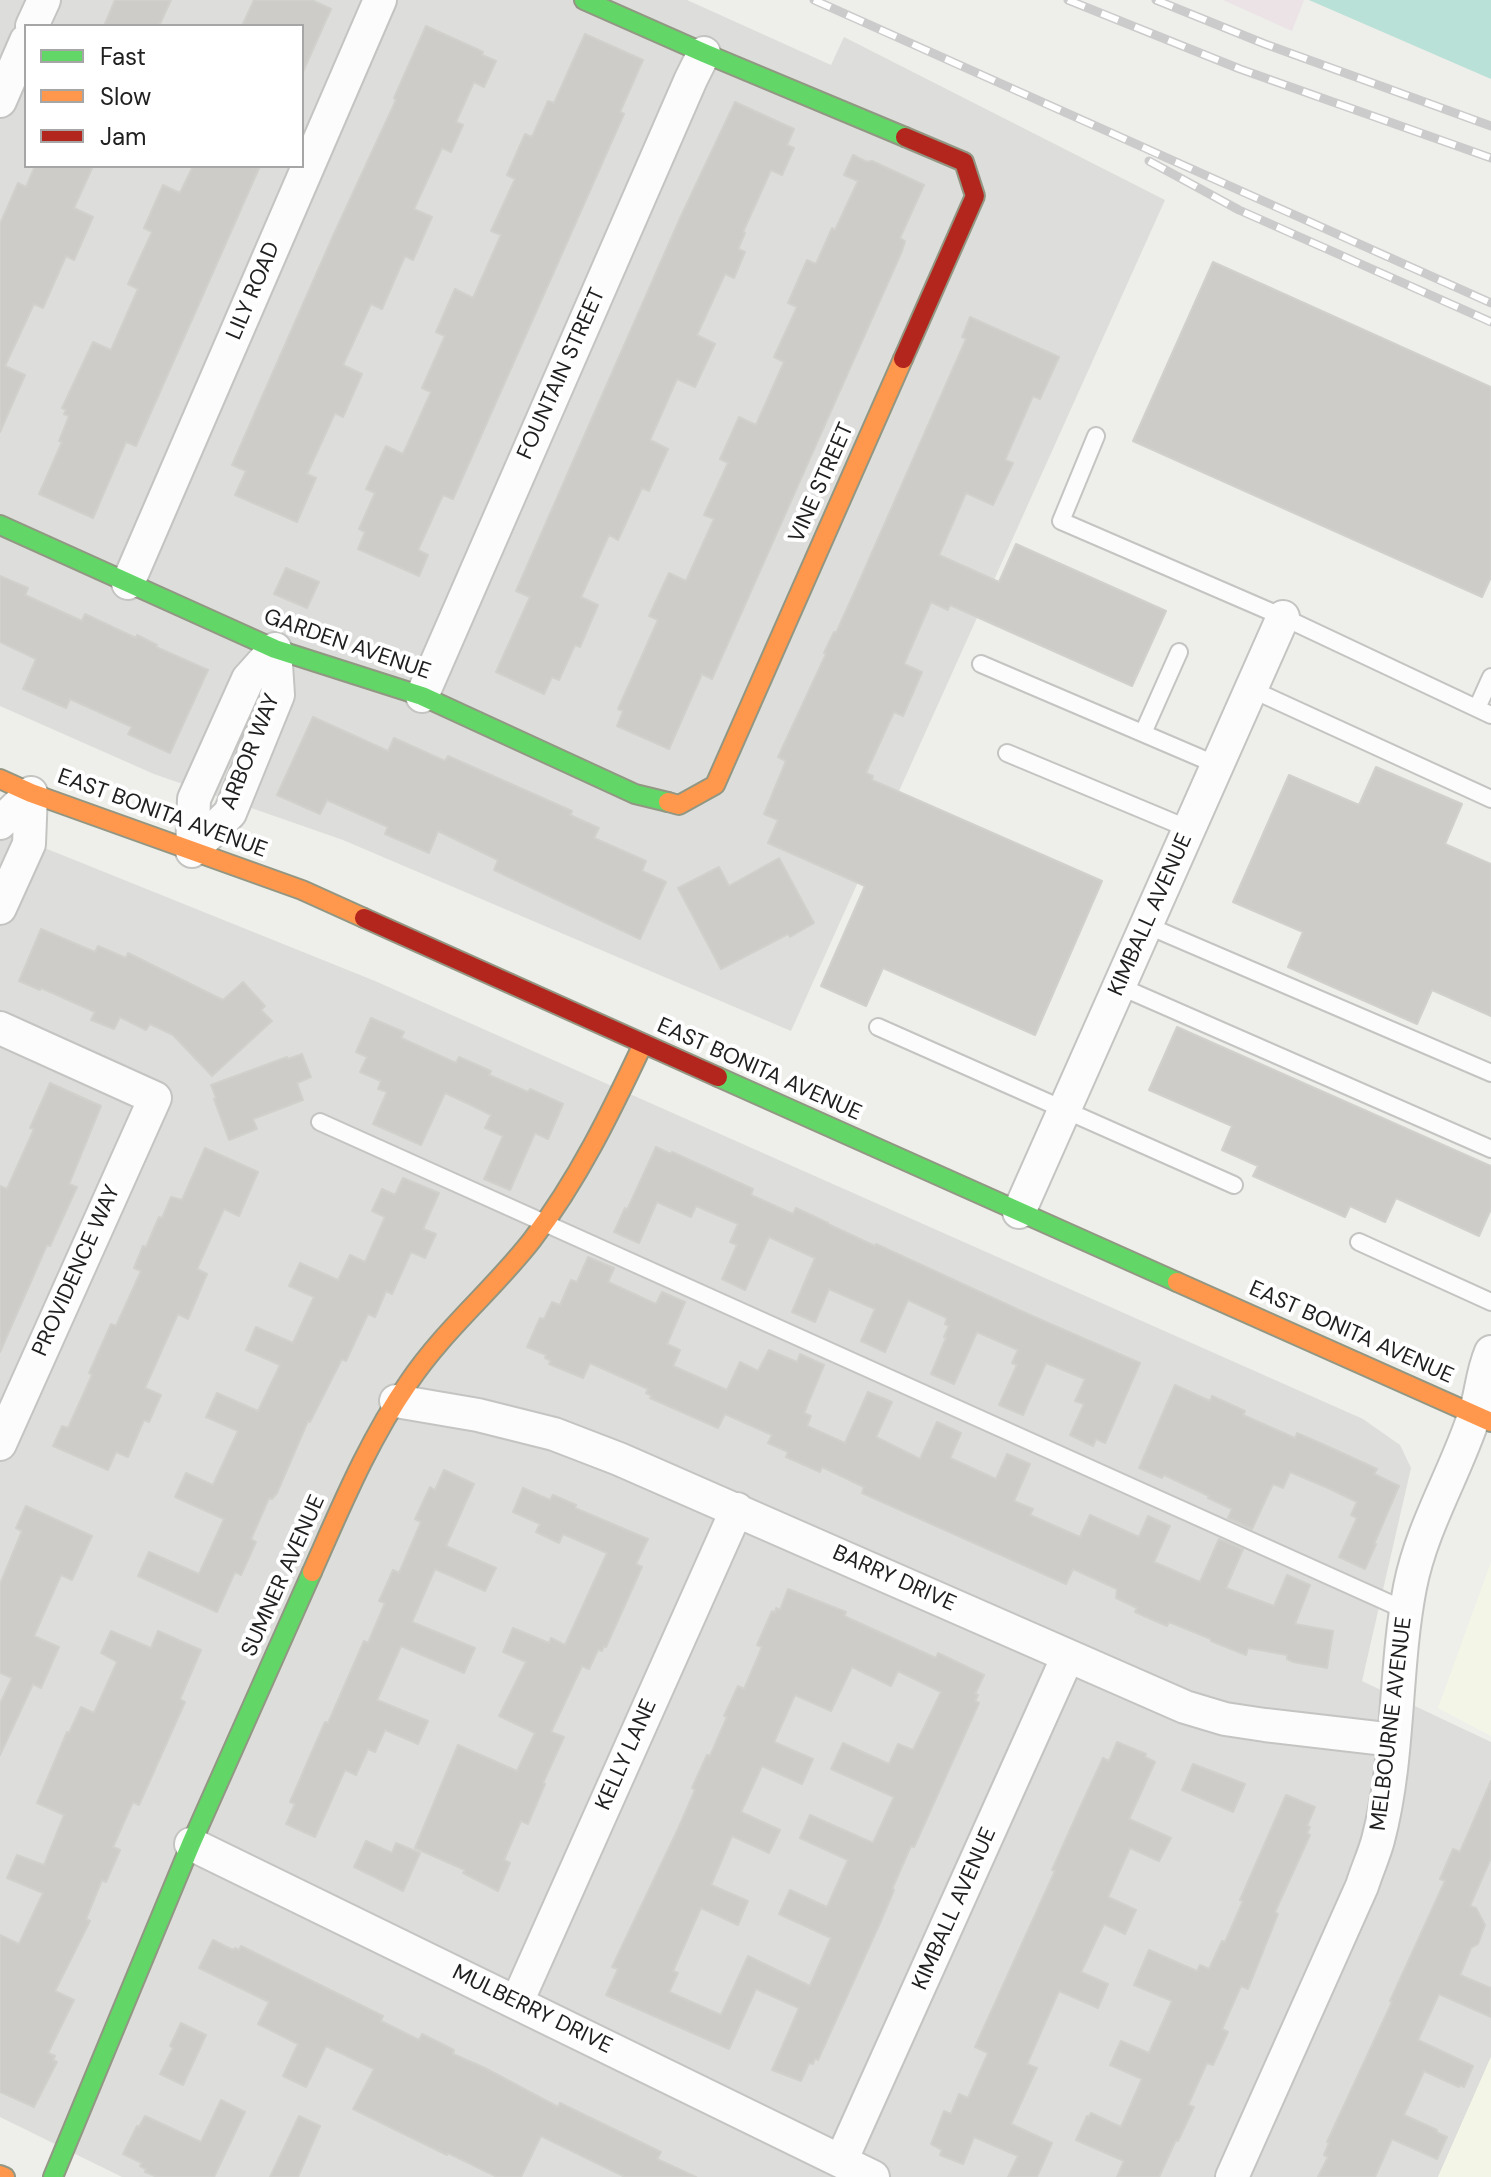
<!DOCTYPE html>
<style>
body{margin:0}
#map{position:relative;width:1491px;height:2177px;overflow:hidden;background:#eeeeea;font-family:"DM Sans",sans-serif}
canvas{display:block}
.legend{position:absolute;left:24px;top:24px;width:280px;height:144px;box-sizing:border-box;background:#fff;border:2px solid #a6a6a6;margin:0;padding:10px 14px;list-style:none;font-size:24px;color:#202020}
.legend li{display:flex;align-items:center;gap:16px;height:40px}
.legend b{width:40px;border:2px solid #a6a6a6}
</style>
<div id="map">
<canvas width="1491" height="2177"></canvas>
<ul class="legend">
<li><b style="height:10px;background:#63d668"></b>Fast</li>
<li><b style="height:10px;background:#ff974d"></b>Slow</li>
<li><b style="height:10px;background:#b3261e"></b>Jam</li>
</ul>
</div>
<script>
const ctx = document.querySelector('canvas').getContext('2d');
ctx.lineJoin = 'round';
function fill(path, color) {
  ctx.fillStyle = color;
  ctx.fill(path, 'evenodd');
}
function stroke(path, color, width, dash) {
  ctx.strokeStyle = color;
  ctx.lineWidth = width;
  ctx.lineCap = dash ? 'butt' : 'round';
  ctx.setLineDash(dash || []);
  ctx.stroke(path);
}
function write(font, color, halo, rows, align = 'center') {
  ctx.font = font + ' "DM Sans",sans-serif';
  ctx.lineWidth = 8;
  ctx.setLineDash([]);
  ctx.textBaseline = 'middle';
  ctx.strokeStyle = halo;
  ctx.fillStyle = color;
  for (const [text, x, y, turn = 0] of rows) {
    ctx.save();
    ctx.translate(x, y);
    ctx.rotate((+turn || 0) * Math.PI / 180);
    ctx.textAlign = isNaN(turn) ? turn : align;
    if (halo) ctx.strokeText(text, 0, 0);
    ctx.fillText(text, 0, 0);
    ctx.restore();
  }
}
const residential = new Path2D(`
 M0,0H687L831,65L844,37L1165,200L791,1031L343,840L154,774L0,706ZM26,26H302V166H26Z
 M0,830L375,981L1363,1419L1400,1445L1411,1468L1362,1681L1491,1742V2057L1438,2177H122L0,2117Z`);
const industrial = new Path2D(`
 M1223,0H1304L1292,31Z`);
const education = new Path2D(`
 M1491,1562V1736L1438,1708Z
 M1491,2057V2177H1438Z`);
const pitch = new Path2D(`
 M1309,0H1491V79Z`);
const building = new Path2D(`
 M115,0H171L159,26H104Z
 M254,0H312L331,9L302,74V26H242Z
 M426,26L479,50L483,52L482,55L496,61L484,87L474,82L456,122L463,125L451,152L442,148L414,209L432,217L413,260L405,256L382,309L371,304L343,365L362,374L343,417L335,413L307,474L316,478L297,522L235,495L246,471L232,465L333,236L396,100L394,98Z
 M585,34L643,60L620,112L624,114L453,499L443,495L418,550L428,555L419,576L358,549L365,532L359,529L375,493L366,489L386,446L403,454L431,392L422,388L445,336L436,332L455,289L473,298L501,235L491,231L515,179L507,175L525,134L532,137L548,101L554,103Z
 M735,102L794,129L787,145L794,148L782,175L771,170L743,232L745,233L738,249L745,252L734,278L725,274L697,335L715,344L695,387L677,379L650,440L668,449L649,491L642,488L618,540L609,535L581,597L598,605L580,647L575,645L559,680L552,677L544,694L496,672L530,597L516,591L681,216Z
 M853,155L867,162L872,161L924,185L900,238L905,241L902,251L712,679L702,674L669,749L617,726L623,711L618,709L658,620L649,616L669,573L686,581L714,519L704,515L728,463L720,459L739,417L756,425L784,362L774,357L797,307L788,303L807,260L816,264L832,228L835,230L858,181L844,175Z
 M35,166H93L74,208L93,217L74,260L66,256L43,308L34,304L5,366L25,375L0,432V224L18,183L26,187Z
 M193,166H260L136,446L126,442L93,518L39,494L62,442L59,441L69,416L64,414L66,410L62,408L93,342L111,350L138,289L128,284L152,232L144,228L163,185L180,193Z
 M1213,262L1491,387V577L1482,597L1133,441Z
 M970,317L1059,357L1040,399L1033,396L1005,460L1013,463L993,505L966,493L939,555L999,582L1016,544L1166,611L1132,686L950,605L948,610L931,602L904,664L922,672L903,716L894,712L866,773L873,776L872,780L1102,881L1035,1035L883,968L866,1006L821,986L865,886L768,843L778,820L764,814L786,761L778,757L826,654L824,653L834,632L836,633L859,582L966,339L962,337Z
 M286,568L319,582L307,608L274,594Z
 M0,576L28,588L25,595L82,621L85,614L136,638L137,635L157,645L156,647L208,670L170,753L128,734L132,727L70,699L66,708L23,689L36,659L0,642Z
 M313,717L388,751L394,738L445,761L448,756L572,811L570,815L599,828L594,838L646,861L642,871L666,882L640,939L494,870L498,860L438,831L429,853L385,834L388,827L327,800L320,814L277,795Z
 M1376,767L1462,804L1445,844L1491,864V1016L1432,990L1417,1024L1333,987L1288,967L1303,932L1233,902L1289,775L1359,805Z
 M779,858L814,923L790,937L788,934L721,969L678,888L719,867L729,886Z
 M41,929L95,952L98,946L126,958L128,953L223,1000L243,982L265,1006L261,1010L272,1021L212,1076L173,1035L150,1024L146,1030L120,1017L114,1029L91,1020L95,1012L41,988L40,990L19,981Z
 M371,1018L404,1032L401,1038L456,1063L459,1057L491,1071L489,1075L528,1092L530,1089L563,1104L548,1139L535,1133L510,1190L484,1179L503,1136L485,1128L491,1115L471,1105L445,1093L421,1145L373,1124L387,1092L378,1089L381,1081L360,1072L367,1057L356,1052Z
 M1177,1027L1491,1166V1209L1479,1236L1396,1198L1385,1222L1350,1206L1345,1217L1253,1176L1258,1166L1222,1150L1232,1126L1149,1090Z
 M302,1054L311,1077L297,1083L303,1100L253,1119L257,1129L229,1140L214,1099L216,1098L211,1085L287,1057L288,1059Z
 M50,1083L101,1106L69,1184L77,1187L50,1246L47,1245L0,1352V1186L7,1189L34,1129L30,1128Z
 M656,1147L671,1154L672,1152L753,1189L751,1195L793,1214L796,1208L828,1223V1224L875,1246L876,1244L1030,1315L1140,1363L1105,1443L1096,1439L1093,1446L1070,1435L1084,1404L1075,1401L1085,1379L1046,1363L1023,1415L999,1405L1017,1365L1012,1363L1018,1350L977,1332L954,1384L931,1374L946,1338L944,1337L949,1326L945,1324L947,1318L908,1300L885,1352L861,1341L875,1309L829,1289L815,1322L792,1312L815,1258L769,1237L745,1290L722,1279L737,1245L730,1242L738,1224L696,1206L691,1217L657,1202L639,1243L614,1232L625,1208L627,1210Z
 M205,1148L258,1172L239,1216L224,1209L197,1269L207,1274L188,1319L178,1314L145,1388L161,1395L149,1422L144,1420L128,1457L116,1452L108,1470L53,1446L62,1426L68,1428L92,1375L89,1373L111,1324L116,1326L141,1271L134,1268L143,1246L146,1247L159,1217L162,1218L171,1197L182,1200Z
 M403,1178L439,1193L423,1229L436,1234L425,1258L411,1252L392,1294L386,1291L375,1317L368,1314L346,1361L342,1359L310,1422L308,1421L277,1493L272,1499L269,1498L251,1539L256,1542L241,1575L235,1572L217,1612L138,1576L149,1552L199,1574L224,1519L175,1497L186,1473L213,1485L238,1431L206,1417L217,1393L258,1411L280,1365L246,1350L256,1327L293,1343L314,1297L289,1286L300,1263L338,1280L350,1255L365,1262L385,1217L372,1211L382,1189L395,1195Z
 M588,1257L614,1268L608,1282L656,1304L662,1292L685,1302L667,1344L680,1350L673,1366L727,1390L740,1362L758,1371L769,1350L797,1362L800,1354L824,1365L804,1413L811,1416L807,1426L845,1443L868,1392L892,1402L876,1437L920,1459L937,1422L961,1433L950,1458L996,1479L1007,1454L1030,1464L1014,1501L1033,1509L1030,1515L1080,1537L1090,1515L1139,1537L1148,1516L1170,1526L1154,1562L1200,1582L1219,1539L1243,1549L1226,1588L1274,1606L1287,1575L1310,1585L1295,1624L1333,1631L1327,1668L1293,1662L1287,1659V1655L1248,1648L1246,1655L1211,1641V1639L1169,1622L1167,1626L1135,1612L1137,1608L1116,1598L1117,1589L1073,1569L1066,1584L862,1493L864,1487L822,1467L820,1472L786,1457L788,1452L768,1443L772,1435L725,1414L718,1428L650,1398L652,1396L646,1393L648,1389L590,1363L583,1378L549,1364L551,1361L545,1358L546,1355L527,1347L540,1318L544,1319L552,1302L560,1305L571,1280L577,1282Z
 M1175,1385L1210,1401L1212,1396L1245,1411L1243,1415L1295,1438L1297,1433L1329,1447L1377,1469L1374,1474L1399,1486L1374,1544H1376L1365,1569L1339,1557L1357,1518L1351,1515L1357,1502L1328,1488L1290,1472L1283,1488L1273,1484L1252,1529L1228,1518L1232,1509L1208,1498L1209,1496L1164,1475L1162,1478L1139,1468Z
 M444,1470L474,1484L446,1546L496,1568L485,1591L435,1569L412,1622L475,1648L464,1673L401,1646L377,1700L428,1721L418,1744L385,1730L375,1752L368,1749L356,1775L345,1770L315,1837L286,1824L295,1804L290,1802L325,1722L328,1723L364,1641L368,1643L385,1603L379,1601L393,1570L399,1573L421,1522L415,1519L430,1487L435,1490Z
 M523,1488L550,1500L553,1495L576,1505L575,1508L648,1539L636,1564L642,1567L606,1647L604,1646L602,1651L598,1650L589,1669L582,1666L551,1732L564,1737L543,1783L545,1784L528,1824L521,1821L504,1860L510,1863L498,1891L463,1873L465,1870L415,1848L458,1745L517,1771L535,1733L499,1716L526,1662L503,1652L513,1628L549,1643L551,1638L565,1645L607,1553L563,1534L559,1543L536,1532L540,1524L513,1512Z
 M26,1506L92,1536L72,1580L61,1575L34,1636L59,1647L41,1688L33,1684L0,1755V1704L12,1678L0,1673V1584L22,1531L16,1528Z
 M788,1589L846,1612L844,1616L936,1658L938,1653L984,1675L975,1694L978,1695L975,1701L979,1703L914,1847L911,1846L892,1889L894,1890L880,1923L818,2060L815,2058L813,2064L809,2063L801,2081L772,2070L799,2008L756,1989L729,2049L606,1995L618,1969L612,1967L678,1829L695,1790L692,1788L707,1755L710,1756L727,1717L724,1716L738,1686L744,1689L762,1647L757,1645L772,1611L775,1613L776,1608L780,1610ZM852,1667L891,1686L898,1671L941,1692L913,1750L898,1744L889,1764L843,1743L831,1769L894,1797L873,1843L810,1815L800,1838L848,1860L827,1907L790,1890L779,1914L831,1938L810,1986L748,1956L721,2015L669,1992L678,1973L673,1971L701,1908L738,1925L748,1901L711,1885L732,1836L769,1853L780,1830L741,1812L762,1766L802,1784L813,1759L774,1742L795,1695L831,1711Z
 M111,1631L151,1648L158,1631L201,1650L180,1699L185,1702L139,1805L133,1802L113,1847L120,1850L106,1882L102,1880L86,1919L90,1921L55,1991L74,2000L48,2053L55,2056L53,2060L57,2062L34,2107L0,2092V1935L19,1944L43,1893L7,1878L17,1855L44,1865L64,1815L37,1803L67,1732L69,1733L81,1707L94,1713L117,1662L101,1653Z
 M1117,1742L1146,1754L1145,1757L1155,1762L1129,1819L1171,1838L1159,1861L1130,1848L1108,1897L1136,1910L1125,1934L1104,1924L1081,1972L1108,1984L1098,2008L1059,1991L1027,2064L1037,2068L1011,2124L1052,2143L1037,2177H1008L1018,2156L974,2137L963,2164L940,2155L942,2150L931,2144L944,2111L951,2114L959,2094L968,2098L988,2053L975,2047L1055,1871L1052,1870L1078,1812L1103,1758L1109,1761Z
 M1193,1764L1245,1784L1233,1812L1182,1790Z
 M1491,1781V1858L1470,1906L1476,1908L1485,1925L1478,1944L1471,1948L1460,1975L1491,1988V2017L1439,1994L1418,2040L1473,2066L1464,2087L1460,2085L1459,2087L1424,2071L1404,2115L1437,2130L1436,2132L1447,2137L1437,2159L1392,2139L1375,2177H1318L1328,2157L1324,2155L1329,2143L1327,2142L1392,2002L1390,2001L1445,1881L1440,1879L1453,1849L1460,1852Z
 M1286,1795L1315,1807L1307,1826L1310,1827L1307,1833L1310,1835L1275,1912L1278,1914L1248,1989L1241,1986L1222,2029L1228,2032L1213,2065L1207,2063L1188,2105L1194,2107L1178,2141L1176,2140L1159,2177H1117L1124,2161L1076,2140L1087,2116L1089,2117L1091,2113L1121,2127L1142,2079L1110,2065L1121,2041L1149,2053L1172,2001L1134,1985L1149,1950L1197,1971L1200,1965L1209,1969L1222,1941L1225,1942L1243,1901L1240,1900Z
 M366,1841L392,1853L396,1843L420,1853L403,1891L354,1867Z
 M213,1940L233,1950L235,1948L239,1950L241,1946L383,2016L381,2021L419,2040L422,2034L454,2050L453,2054L485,2068L558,2107L560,2103L661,2152L657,2159L696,2177H625L541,2136L521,2177H497L448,2153L447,2155L353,2109L374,2069L326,2046L306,2087L283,2076L298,2044L258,2024L269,2002L199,1968Z
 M181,2023L206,2035L183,2085L160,2074L173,2048L170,2046Z
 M221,2100L245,2112L214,2177H157L145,2172L146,2169L140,2166L142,2163L123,2154L137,2126L139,2127L145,2116L201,2142Z
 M299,2116L320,2126L298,2177H270Z`);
const lane = new Path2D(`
 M1096,436L1061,521L1283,617L1491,715
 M981,664L1217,765
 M1251,689L1491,799
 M1477,708L1491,677
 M1143,733L1179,652
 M1007,753L1189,829
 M1146,925L1491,1073
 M1119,986L1491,1149
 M878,1027L1234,1185
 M320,1122L1407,1611
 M1359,1242L1491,1302`);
const street = new Path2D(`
 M32,26L44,0
 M0,101L26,41
 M128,583L380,0
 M275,649L278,695L230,813L192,851L194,799L248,679Z
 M422,696L691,79L704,53
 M0,823L31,793
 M0,908L29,844L31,793
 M0,1028L155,1098L0,1444
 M1019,1212L1283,617
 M396,1401L478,1415L554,1434L619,1459L1185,1707L1225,1719L1265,1725L1394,1740
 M191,1844L873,2177
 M517,2002L737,1509
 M841,2161L1068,1656
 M1232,2177L1362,1886C1367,1870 1374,1855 1378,1840C1400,1757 1394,1670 1410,1587C1422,1526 1455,1474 1474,1416C1482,1394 1481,1376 1491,1352`);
const fast = new Path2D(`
 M584,0L704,53L905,137
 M0,525L275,649L422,696L635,794L668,802
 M718,1077L1177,1282
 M53,2177L191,1844L312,1572`);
const slow = new Path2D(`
 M0,779L31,793L302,890L364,918
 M668,802L679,805L715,785L903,359
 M1177,1282L1491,1422
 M312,1572C341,1507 368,1441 409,1382C444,1330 493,1290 532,1240C578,1180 611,1112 643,1044
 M0,2175L5,2177`);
const jam = new Path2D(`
 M903,359L975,196L964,162L905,137
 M364,918L718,1077`);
const rail = new Path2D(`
 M814,0L1491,303
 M1068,0L1240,69L1491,158
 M1156,0L1265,44L1491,126
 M1149,161L1239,210L1491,322`);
const streetNames = [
 ["LILY ROAD",254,291,-67],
 ["FOUNTAIN STREET",562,374,-66],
 ["VINE STREET",822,483,-66],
 ["GARDEN AVENUE",347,645,19],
 ["ARBOR WAY",251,752,-68],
 ["EAST BONITA AVENUE",162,814,20],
 ["KIMBALL AVENUE",1151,915,-66],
 ["EAST BONITA AVENUE",759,1070,24],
 ["PROVIDENCE WAY",77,1271,-66],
 ["EAST BONITA AVENUE",1351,1333,24],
 ["SUMNER AVENUE",284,1576,-66],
 ["BARRY DRIVE",894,1579,24],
 ["MELBOURNE AVENUE",1392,1724,-83],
 ["KELLY LANE",627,1755,-66],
 ["KIMBALL AVENUE",955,1909,-66],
 ["MULBERRY DRIVE",532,2010,26]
];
fill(residential, '#dddddb');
fill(industrial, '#ebe3e6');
fill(education, '#f3f6e7');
fill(pitch, '#b9e1d7');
fill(building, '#cdccc9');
stroke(building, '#d1d0cc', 2);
stroke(lane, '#c4c4c2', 20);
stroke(street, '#c4c4c2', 36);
stroke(fast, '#929783', 22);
stroke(slow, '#929783', 22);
stroke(jam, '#929783', 22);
stroke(lane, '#fcfcfc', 16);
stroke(street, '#fcfcfc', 32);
stroke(fast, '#63d668', 18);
stroke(slow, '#ff974d', 18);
stroke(jam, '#b3261e', 18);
stroke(rail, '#cbcbcb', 9);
stroke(rail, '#fff', 6, [18]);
write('22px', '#202020', '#fff', streetNames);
</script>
